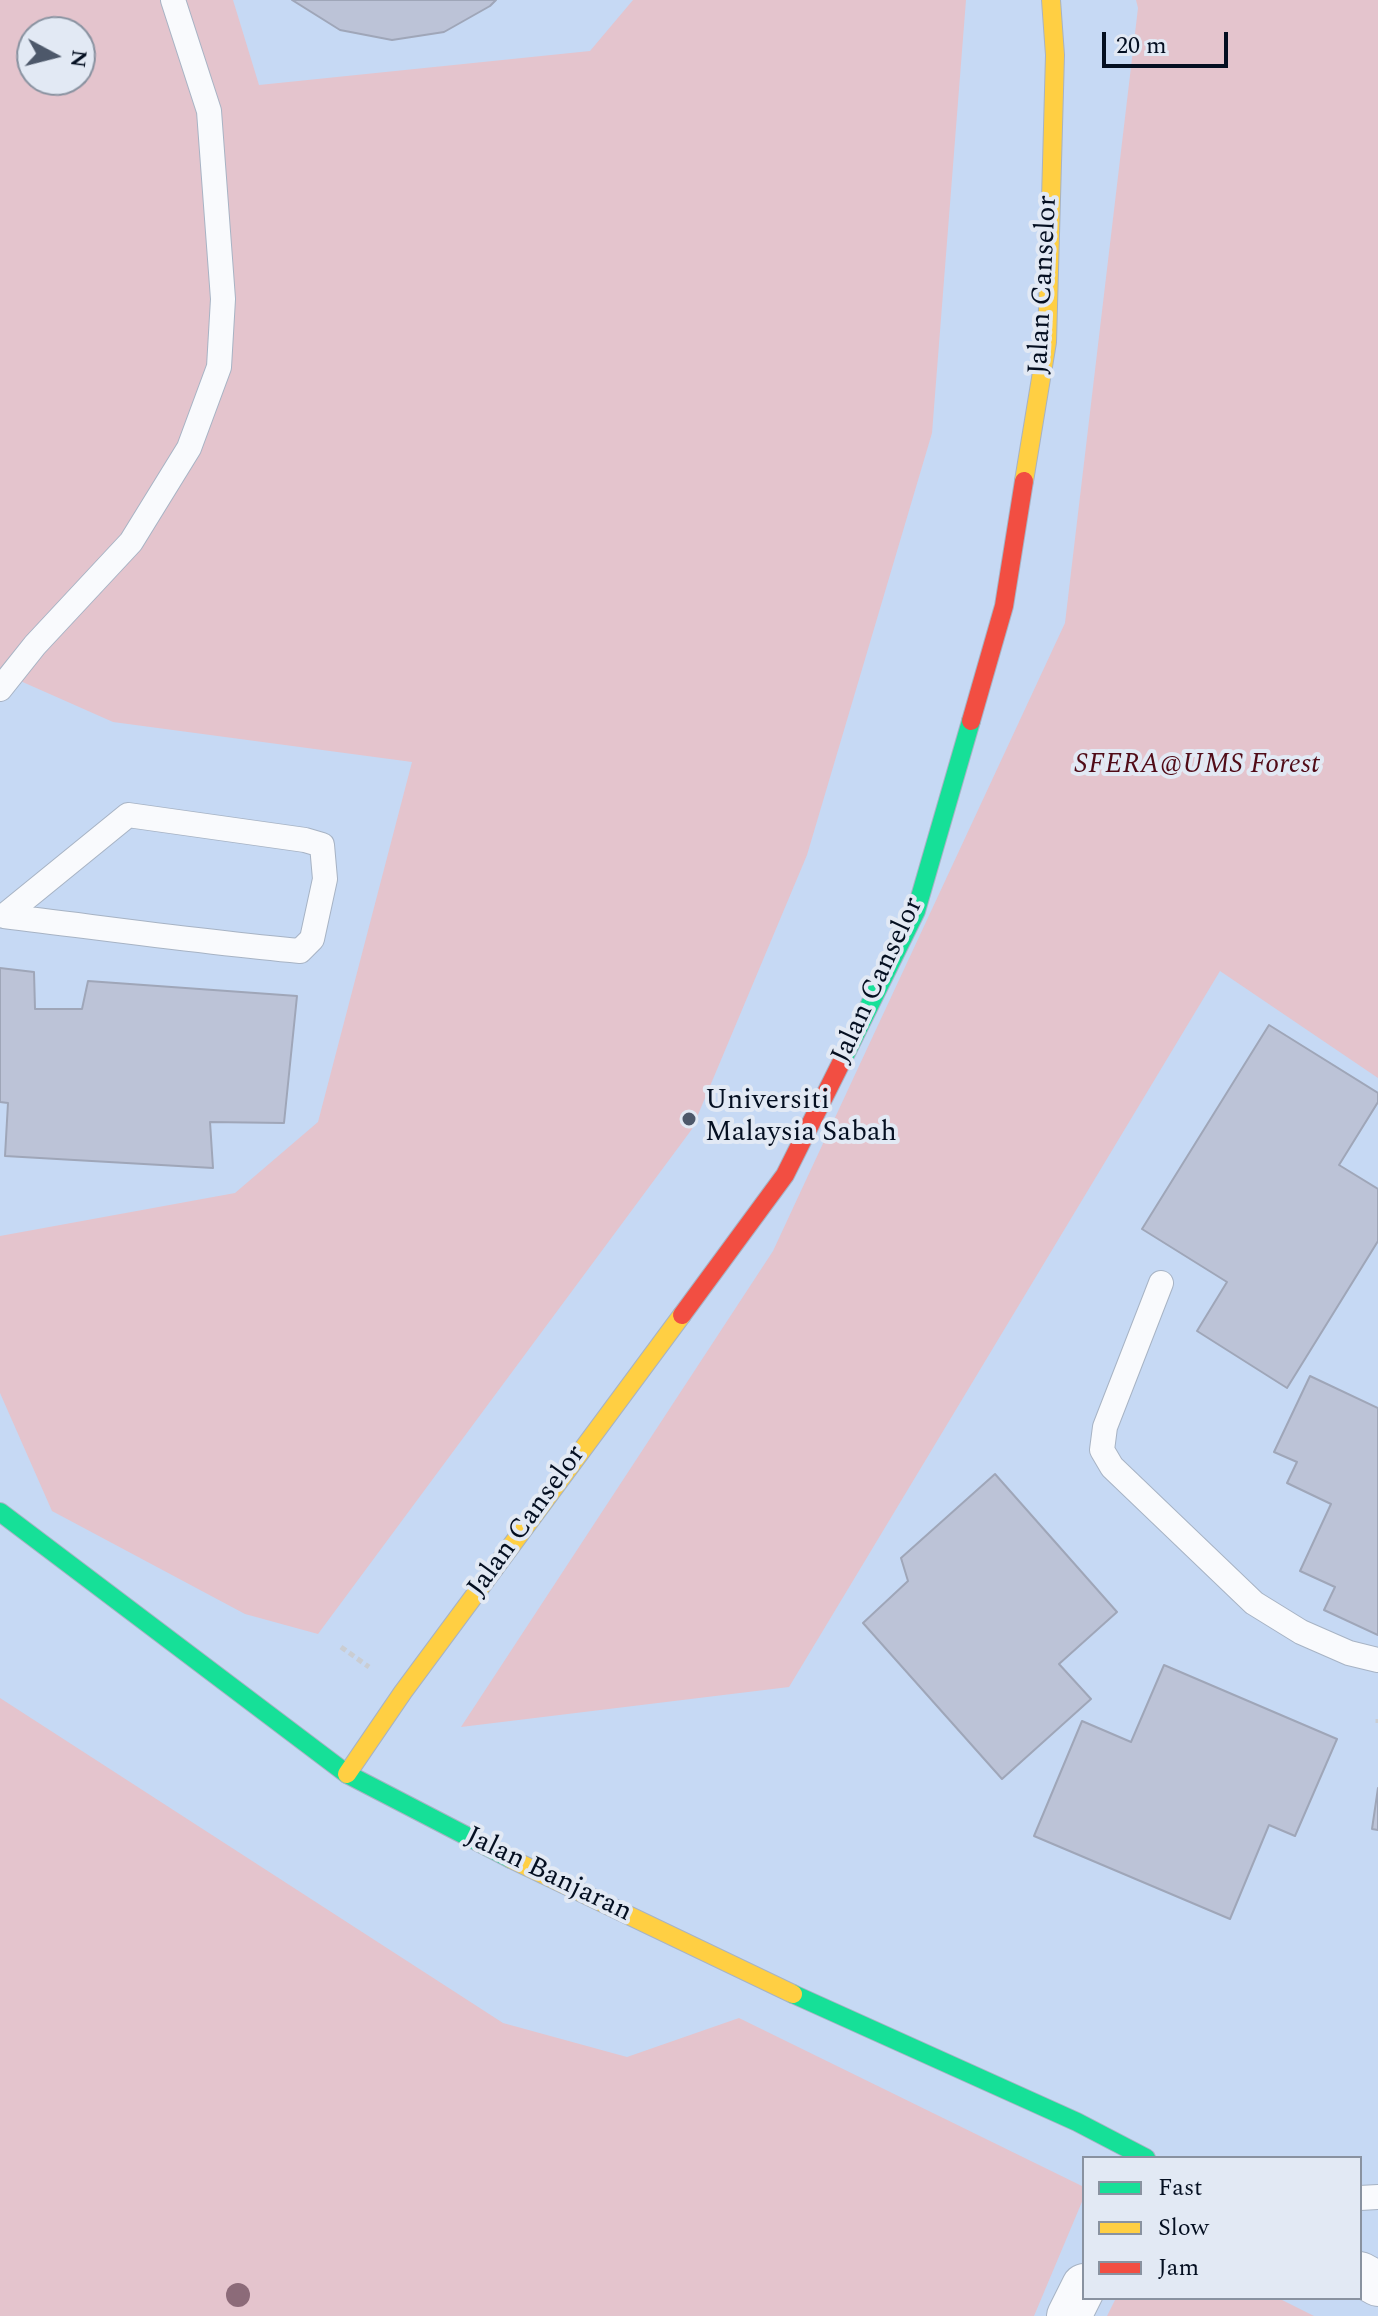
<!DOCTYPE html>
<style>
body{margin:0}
#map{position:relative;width:1378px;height:2316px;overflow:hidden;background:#d4e0f1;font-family:Spectral,serif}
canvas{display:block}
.legend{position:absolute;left:1082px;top:2156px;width:280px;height:144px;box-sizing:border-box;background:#e2e9f4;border:2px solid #8992a0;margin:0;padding:10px 14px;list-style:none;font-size:24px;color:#040f21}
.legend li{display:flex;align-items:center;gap:16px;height:40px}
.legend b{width:40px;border:2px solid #8992a0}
.north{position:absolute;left:16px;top:16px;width:80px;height:80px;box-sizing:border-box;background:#e2e9f4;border:2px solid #8992a0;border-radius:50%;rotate:97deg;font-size:22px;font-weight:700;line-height:32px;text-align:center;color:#040f21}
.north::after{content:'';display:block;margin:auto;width:28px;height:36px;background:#4d586a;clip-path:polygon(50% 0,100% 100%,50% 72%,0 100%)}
.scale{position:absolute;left:1102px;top:32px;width:126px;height:36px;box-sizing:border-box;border:4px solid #040f21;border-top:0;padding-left:10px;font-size:24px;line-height:28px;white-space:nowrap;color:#040f21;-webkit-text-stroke:6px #e2e9f4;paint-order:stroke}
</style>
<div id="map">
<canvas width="1378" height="2316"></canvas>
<ul class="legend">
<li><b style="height:10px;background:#16e098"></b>Fast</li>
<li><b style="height:10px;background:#ffcf43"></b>Slow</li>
<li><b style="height:10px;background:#f24e42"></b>Jam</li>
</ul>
<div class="north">N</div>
<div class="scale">20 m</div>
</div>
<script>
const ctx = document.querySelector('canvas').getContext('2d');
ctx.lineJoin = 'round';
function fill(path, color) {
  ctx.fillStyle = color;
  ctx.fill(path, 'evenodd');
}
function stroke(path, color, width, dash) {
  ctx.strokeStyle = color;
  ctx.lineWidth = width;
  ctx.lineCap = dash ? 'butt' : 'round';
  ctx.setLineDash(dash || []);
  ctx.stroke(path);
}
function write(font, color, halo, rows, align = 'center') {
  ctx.font = font + ' Spectral,serif';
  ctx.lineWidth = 8;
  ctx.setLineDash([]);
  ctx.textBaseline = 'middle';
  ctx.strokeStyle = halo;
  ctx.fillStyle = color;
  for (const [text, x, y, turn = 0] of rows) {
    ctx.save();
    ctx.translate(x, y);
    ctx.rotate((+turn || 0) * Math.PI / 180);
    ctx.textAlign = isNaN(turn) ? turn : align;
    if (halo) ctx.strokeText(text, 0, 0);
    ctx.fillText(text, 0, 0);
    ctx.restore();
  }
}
const built = new Path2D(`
 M0,0H1378V2316H0ZM32,32H80V80H32ZM1084,2158H1360V2298H1084Z`);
const green = new Path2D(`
 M0,0H233L259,85L590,51L633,0H966L932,433L807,855L692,1129L318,1634L245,1614L52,1511L0,1393V1236L235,1193L318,1122L412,762L113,722L0,672ZM32,32H80V80H32Z
 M1136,0H1378V1078L1220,971L789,1687L461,1727L773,1251L1065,623L1138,8Z
 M0,1698L503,2023L627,2057L739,2018L1084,2187V2197L1034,2316H0Z
 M1116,2298H1278L1314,2316H1107Z`);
const building = new Path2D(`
 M292,0H496L490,6L444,32L392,40L340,30Z
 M0,968L34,972L35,1009H82L88,981L297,996L284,1123L210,1122L213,1168L5,1156L8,1103L0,1102Z
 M1269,1025L1378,1093V1102L1339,1165L1378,1189V1241L1287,1388L1197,1331L1227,1282L1142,1229Z
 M1310,1376L1378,1408V1635L1324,1610L1335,1587L1300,1571L1331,1504L1287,1483L1297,1462L1274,1452Z
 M995,1474L1117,1612L1059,1664L1091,1699L1002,1779L863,1623L908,1581L901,1558Z
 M1164,1665L1337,1739L1295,1836L1269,1825L1230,1919L1034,1836L1082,1721L1131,1742Z
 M1378,1788V1830L1372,1829Z`);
const path = new Path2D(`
 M341,1647L369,1667
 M1378,1719V1723`);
const lane = new Path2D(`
 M0,689L35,645L131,542L189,448L219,367L223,299L209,111L173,0
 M128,815L305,840L322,845L325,879L312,939L300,951C201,942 103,928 4,916Z
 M1161,1283L1105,1427L1102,1450L1112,1467L1254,1603L1301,1632L1349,1653L1378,1660
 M1360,2198L1378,2197`);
const street = new Path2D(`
 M1360,2274L1378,2284
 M1069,2316L1084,2286`);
const fast = new Path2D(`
 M842,1061L916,911L971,721
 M0,1512L347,1774L511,1859
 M793,1994L1077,2122L1146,2158`);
const slow = new Path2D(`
 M1024,481L1047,342L1055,55L1051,0
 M347,1774L403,1692L682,1315
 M511,1859L793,1994`);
const jam = new Path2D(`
 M971,721L1004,606L1024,481
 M682,1315L785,1175L842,1061`);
const trees = [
 [238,2295]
];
const markers = [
 [689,1119,8,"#4d586a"]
];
const streetNames = [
 ["Jalan Canselor",1045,285,-87],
 ["Jalan Canselor",879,981,-65],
 ["Jalan Canselor",528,1522,-54],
 ["Jalan Banjaran",548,1876,26]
];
const parkNames = [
 ["SFERA@UMS Forest",1197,767]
];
const poiNames = [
 ["Universiti",705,1103],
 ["Malaysia Sabah",705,1135]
];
fill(built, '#c6d9f4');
fill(green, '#e4c4cd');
fill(building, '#bcc3d7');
stroke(building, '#9fa6b8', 2);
stroke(lane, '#a7b3c4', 26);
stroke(street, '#a7b3c4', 46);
stroke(fast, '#a7b3c4', 20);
stroke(slow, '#a7b3c4', 20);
stroke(jam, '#a7b3c4', 20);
stroke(path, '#cacdd2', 5, [6, 4]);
stroke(lane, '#f9fafd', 24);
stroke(street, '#f9fafd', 44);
stroke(fast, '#16e098', 18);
stroke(slow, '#ffcf43', 18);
stroke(jam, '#f24e42', 18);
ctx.fillStyle = '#8c6b79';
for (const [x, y] of trees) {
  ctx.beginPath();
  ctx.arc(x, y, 12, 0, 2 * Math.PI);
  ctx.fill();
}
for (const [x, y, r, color] of markers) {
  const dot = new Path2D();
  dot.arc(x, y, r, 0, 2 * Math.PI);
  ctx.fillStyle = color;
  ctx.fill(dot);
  stroke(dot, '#e2e9f4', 3);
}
write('28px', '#040f21', '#e2e9f4', streetNames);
write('italic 28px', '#510b17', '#e2e9f4', parkNames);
write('28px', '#040f21', '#e2e9f4', poiNames, 'left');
</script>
